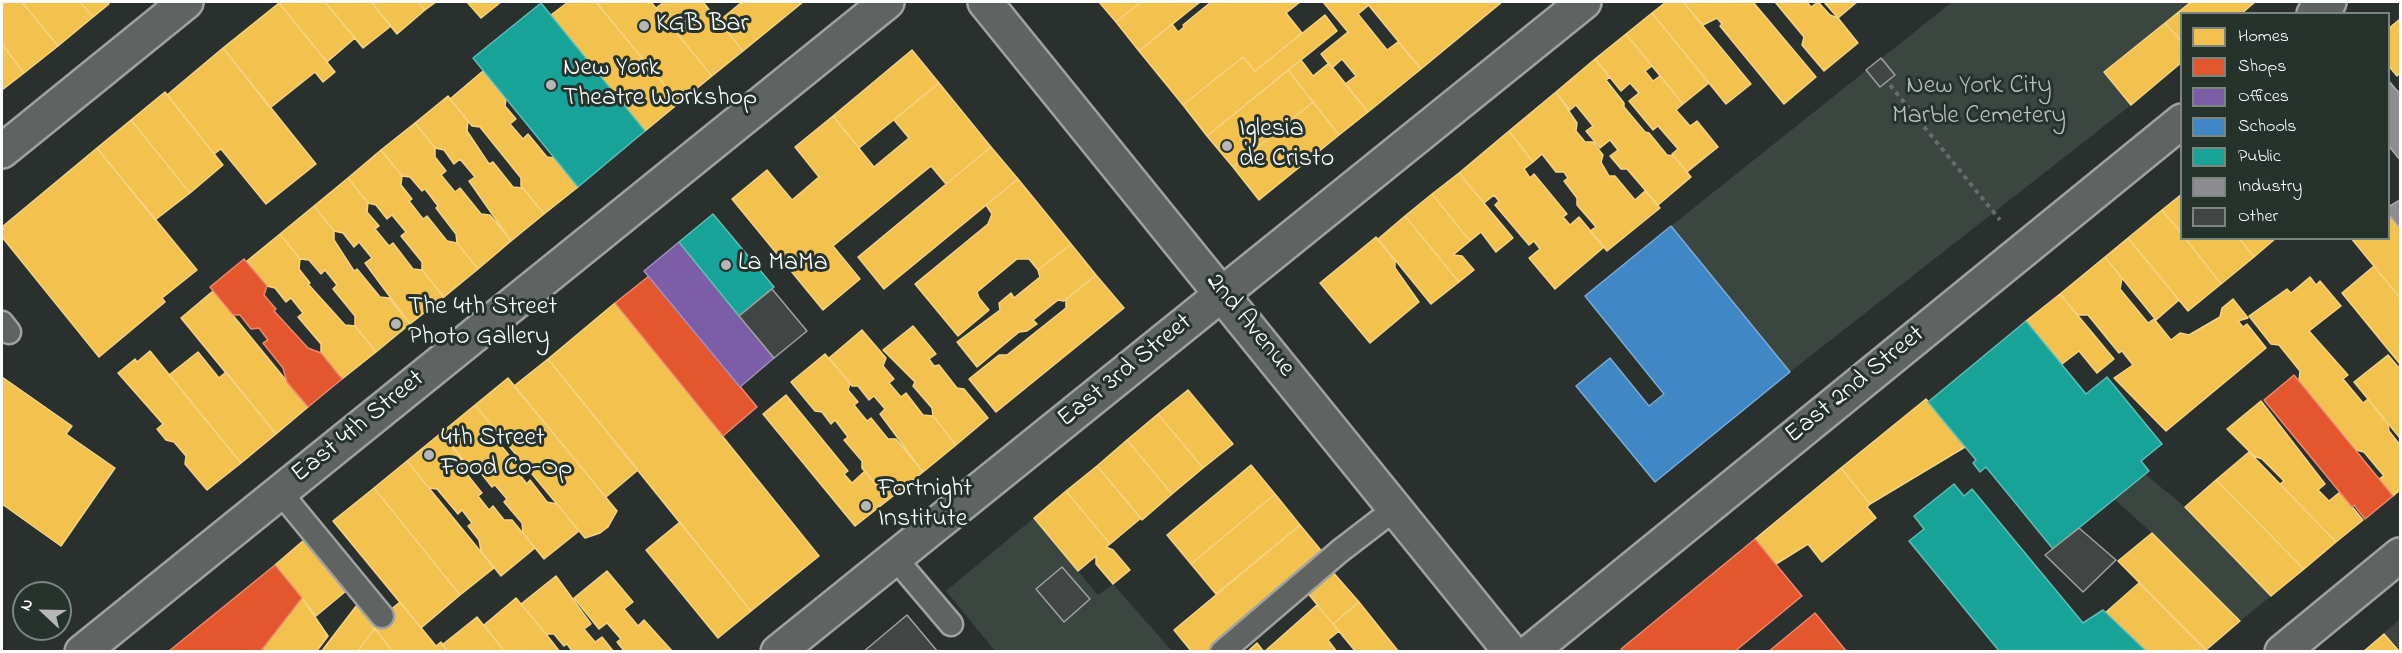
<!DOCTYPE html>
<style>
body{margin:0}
#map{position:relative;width:2402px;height:653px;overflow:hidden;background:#29302d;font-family:"Indie Flower",sans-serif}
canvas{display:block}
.frame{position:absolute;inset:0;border:3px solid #fff;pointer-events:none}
.legend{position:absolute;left:2180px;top:12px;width:210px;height:228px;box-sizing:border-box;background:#26332d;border:2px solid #7d8581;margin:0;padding:8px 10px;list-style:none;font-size:18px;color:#fff}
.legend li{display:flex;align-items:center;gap:12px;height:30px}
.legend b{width:30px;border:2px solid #7d8581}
.north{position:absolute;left:12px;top:581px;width:60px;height:60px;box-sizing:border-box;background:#26332d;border:2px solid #7d8581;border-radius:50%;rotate:292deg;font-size:16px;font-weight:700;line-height:24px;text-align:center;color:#fff}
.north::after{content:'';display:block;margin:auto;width:21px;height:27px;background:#b4b7b6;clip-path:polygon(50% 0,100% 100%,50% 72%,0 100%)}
</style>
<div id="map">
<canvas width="2402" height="653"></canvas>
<div class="frame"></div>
<ul class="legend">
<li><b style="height:16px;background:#f2c14e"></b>Homes</li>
<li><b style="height:16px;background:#e4572e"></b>Shops</li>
<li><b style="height:16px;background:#7b5ea7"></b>Offices</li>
<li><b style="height:16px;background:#3f88c5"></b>Schools</li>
<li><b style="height:16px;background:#17a398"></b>Public</li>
<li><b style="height:16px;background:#8d8d92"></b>Industry</li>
<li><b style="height:16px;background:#414644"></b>Other</li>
</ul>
<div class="north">N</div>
</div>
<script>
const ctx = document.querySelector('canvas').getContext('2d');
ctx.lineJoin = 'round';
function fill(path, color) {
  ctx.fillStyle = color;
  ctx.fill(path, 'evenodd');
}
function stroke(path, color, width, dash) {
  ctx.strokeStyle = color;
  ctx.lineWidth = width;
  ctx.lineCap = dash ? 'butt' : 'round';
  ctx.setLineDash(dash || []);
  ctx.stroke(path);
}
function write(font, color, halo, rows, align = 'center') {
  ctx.font = font + ' "Indie Flower",sans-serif';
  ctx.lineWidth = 6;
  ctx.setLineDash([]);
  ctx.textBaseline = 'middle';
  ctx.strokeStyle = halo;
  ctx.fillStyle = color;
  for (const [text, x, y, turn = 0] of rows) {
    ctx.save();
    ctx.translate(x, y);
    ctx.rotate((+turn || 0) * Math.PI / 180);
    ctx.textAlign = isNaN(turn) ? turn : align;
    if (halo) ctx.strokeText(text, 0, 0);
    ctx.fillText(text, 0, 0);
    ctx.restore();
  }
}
const green = new Path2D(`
 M1952,2H2191L2104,72L2131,105L1790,372L1671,226Z
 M2145,474L2185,507L2271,596L2240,621L2152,533L2114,499Z
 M1034,518L1098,595L1113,584L1172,651H995L946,591Z
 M2400,619V649L2384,633Z`);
const homes = new Path2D(`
 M2,2H22L58,46L24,73L2,44Z
 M22,2H80L93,17L58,46Z
 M80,2H108L109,4L93,17Z
 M281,2H325L355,38L327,62L279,3Z
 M325,2H371L391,26L363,48Z
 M371,2H418L425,10L397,34Z
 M418,2H436L425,10Z
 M467,2H501L481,18Z
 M568,2H596L679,103L645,131L551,15Z
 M596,2H651L712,76L679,103Z
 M664,2H703L743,51L712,76L656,8Z
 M742,2H803L743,51L719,21Z
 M1099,2H1141L1116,22Z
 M1141,2H1200L1139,51L1116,22Z
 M1211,2H1300L1286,13L1302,33L1255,71L1243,57L1183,105L1139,51L1172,24L1178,32L1184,27L1183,25Z
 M1323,2H1366L1369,5L1358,14L1387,50L1398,42L1421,69L1368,112L1345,84L1356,76L1342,59L1332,68L1321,54L1348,32Z
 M1366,2H1502L1421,69Z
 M1666,2H1683L1751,84L1726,104L1652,13Z
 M1683,2H1753L1816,77L1784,104L1720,26L1722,24L1717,18L1703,25Z
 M1775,2H1807L1811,7L1818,2L1830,15L1838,18L1858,43L1824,71L1802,45L1804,37Z
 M1824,2H1857L1838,18Z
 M2191,2H2255L2241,14H2182V42L2165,23Z
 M279,3L335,72L323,82L315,72L270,108L223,48Z
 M1652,13L1709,83L1683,104L1626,34Z
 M1325,15L1337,31L1207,136L1183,105L1243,57L1255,71Z
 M2400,19V73L2397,76L2388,65V29Z
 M2165,23L2182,42V62L2131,105L2104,72Z
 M1626,34L1652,66L1645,71L1653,81L1660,76L1683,104L1676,110L1690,126L1697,121L1718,147L1687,172L1672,154L1678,149L1658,126L1653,130L1629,101L1639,93L1630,83L1621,91L1595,59Z
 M2,44L24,73L2,90Z
 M223,48L316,164L266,204L221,149L214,154L167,95Z
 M912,50L939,83L859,148L833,116Z
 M1595,59L1610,77L1606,80L1624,103V107L1645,132L1649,133L1667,155L1674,156L1691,177L1658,205L1627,169H1621L1610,156L1618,150L1610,140L1600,148L1586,131L1593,126L1576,105L1570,110L1556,92Z
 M1301,60L1313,76L1329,63L1368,112L1339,135L1288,70Z
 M1288,70L1313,102L1233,167L1207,136Z
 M483,71L506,99L505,106L516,119L510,124L523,139L528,134L547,157L554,158L578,187L544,214L521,186V178L480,127L472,126L450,99Z
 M939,83L991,147L946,184L931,166L833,246L860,279L823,310L732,199L767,170L792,200L819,177L795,147L833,116L874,167L909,138L894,120Z
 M165,92L223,165L190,193L131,120Z
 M1556,92L1577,123L1576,131L1585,142H1593L1603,155L1601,162L1609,176H1615L1635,200L1645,191L1660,208L1607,251L1590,231L1596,227L1577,205V198L1564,181L1568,178L1564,172H1556L1542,154L1533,162L1509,131Z
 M448,96L468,121L467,131L489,164L493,162L513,187L523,188L544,214L511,241L469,181L475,177L460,159L454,164L444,150L435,148L415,123Z
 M1313,102L1339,135L1259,200L1233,167Z
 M131,120L190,193L155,220L97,148Z
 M415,123L435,148V157L446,171L441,175L455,192L460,188L481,214L490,215L511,241L478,269L457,243L456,234L436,208L438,206L425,189L422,191L410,177L402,176L381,150Z
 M1509,131L1533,162L1524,169L1530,178L1534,174L1567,214L1563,217L1570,225L1579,217L1604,247L1555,289L1529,258L1540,249L1534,241L1529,245L1495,205L1499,201L1494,195L1484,203L1459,173Z
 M991,147L1018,179L884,289L858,257Z
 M97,148L197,270L162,298L165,302L99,357L2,237V227Z
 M381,150L402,176L401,185L412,199L409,201L423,219L427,216L447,241L457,243L478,269L444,297L422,270V262L401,236L406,232L392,215L387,219L376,205L368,203L348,178Z
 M1459,173L1513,238L1496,252L1481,232L1470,241L1432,194Z
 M348,178L368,203L367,212L379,226L375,229L389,246L393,243L413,269L422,270L444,297L410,324L365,263L372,258L359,242L354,247L343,233L334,231L314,206Z
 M1018,179L1071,244L1038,270L1029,259H1017L977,292L979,298L989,310L958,336L915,284L988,224L992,214L986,205Z
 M1432,194L1470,241L1453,255L1462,256L1474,270L1459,282L1405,216Z
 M2182,194V234L2162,210Z
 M314,206L334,231V240L354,271L357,269L380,297L389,298L410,324L376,352L355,326V316L333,289L337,285L325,270L321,274L309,260L300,259L280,234Z
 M2162,210L2182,234V238H2185L2221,284L2188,311L2128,238Z
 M2388,214L2400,228V298L2351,238H2388Z
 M1405,216L1459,282L1431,304L1378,239Z
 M280,234L300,259L299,269L310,283L308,284L345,325L355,326L376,352L342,379L321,353V344L298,317L303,313L291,298L286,302L275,288L267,286L247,261Z
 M1376,237L1395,261V268L1419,302L1370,343L1320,283Z
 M2128,238L2179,300L2156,320L2105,257Z
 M2185,238H2239L2254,257L2221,284Z
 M2239,238H2276L2254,257Z
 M1071,244L1096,275L1064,301L1058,300L1033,320L1037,324L1027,331L1019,332L977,367L957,342L1000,310L999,303L1011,293L1014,298L1040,277L1038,270Z
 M2105,257L2122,278L2120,289L2148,323L2154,319L2171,340L2180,333L2189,335L2220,317L2222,308L2233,299L2248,318L2238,321L2243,327L2247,324L2266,348L2166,431L2114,378L2133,365L2122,351L2119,353L2088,315H2077L2060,294Z
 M2374,266L2400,298V364L2342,293Z
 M1096,275L1124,308L996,412L969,379L999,355H1007L1066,308V299Z
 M2310,277L2316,285L2320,281L2341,306L2309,331L2348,375L2343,379L2363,403L2368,399L2388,424L2389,431L2400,445V490L2393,496L2379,479L2384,476L2364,452L2356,450L2299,381L2300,371L2279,345L2271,344L2249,316L2287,289L2291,293Z
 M213,291L308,407L276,434L181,318Z
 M2060,294L2114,359L2097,373L2079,351L2062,364L2026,321Z
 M615,303L819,556L751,611L548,359Z
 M913,326L936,354L929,359L934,366L939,365L957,388L964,389L988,418L956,445L933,416L932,408L913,386L915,382L883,350Z
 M862,330L886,358L883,366L894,379L889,383L901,397L906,393L923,415L933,416L956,445L923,472L880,414L885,409L874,396L869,400L858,386H852L829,358Z
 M150,351L241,463L207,490L185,464L186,456L174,442L166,440L157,429L163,424L118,373L135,359L137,362Z
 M198,352L219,378L226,372L276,434L241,463L169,375Z
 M825,354L850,383L848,390L858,402L854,405L867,421L871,418L888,439H896L923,472L888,500L862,468V461L844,440L848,437L835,420L831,424L822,412L815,411L791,382Z
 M2388,355L2400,369V438L2354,382Z
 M548,359L638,470L606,497L514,386Z
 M2,377L72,426L66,434L115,468L61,546L2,504Z
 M508,378L617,511L608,527L600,533L585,538L475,405Z
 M1188,390L1233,444L1203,468L1158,414Z
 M786,395L848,471L844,474L852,483L865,471L888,500L855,526L763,414Z
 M1926,399L1965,447L1870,504L1841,468Z
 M2261,401L2325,484L2318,490L2329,501L2340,492L2363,520L2336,542L2280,484L2284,481L2262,459L2254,456L2227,429Z
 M475,405L499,434L498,442L518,466L515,469L527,484L530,480L547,502L557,504L579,531L544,559L523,533L522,523L504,502L507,499L495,485L492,487L473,463L464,462L441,433Z
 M1158,414L1203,468L1172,494L1127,440Z
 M441,433L463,460L462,468L482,493L478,496L489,510L493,506L504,520H512L535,548L501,576L481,551L479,540L468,526L472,523L462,510L458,514L437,489L429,488L407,461Z
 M1127,440L1172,494L1142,520L1097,466Z
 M2249,452L2336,542L2304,569L2216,480Z
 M407,461L494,568L460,595L374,488Z
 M1251,465L1275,494L1191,564L1167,535Z
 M1097,466L1141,518L1110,544L1066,491Z
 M1841,468L1870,504L1867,507L1876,518L1822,562L1808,544L1776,564L1755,539Z
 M2216,480L2304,569L2271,596L2185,507Z
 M374,488L460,595L421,628L333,521Z
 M1066,491L1110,544L1106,547L1113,550L1130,570L1113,584L1096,564V556L1078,571L1034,518Z
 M1275,494L1300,525L1216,594L1191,564Z
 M680,522L751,611L718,638L646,550Z
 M1300,525L1324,554L1206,652H1192L1174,630Z
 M2152,533L2240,621L2206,650L2118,561Z
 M304,540L346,591L316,616L275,565Z
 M1331,570L1359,602L1333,624L1306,591Z
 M607,571L633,602L624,609L638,626L644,620L673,652H625L617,642L621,639L607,623L599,629L574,598Z
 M556,576L591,624L584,629L595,642L602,637L614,652H573L567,644L564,646L554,634H546L521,604Z
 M2139,583L2206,650L2147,652L2105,613Z
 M302,598L328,636L316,652H260Z
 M516,598L546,634L560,652H505L484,625Z
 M400,602L436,646L441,642L448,652H393L372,625Z
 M1359,602L1399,652H1356L1333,624Z
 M357,605L375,628L357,652H321Z
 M1317,605L1339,631L1328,640L1337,652H1264Z
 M477,617L505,652H448L442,645Z
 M375,628L393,652H357Z
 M2384,634L2400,652H2363Z
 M1257,643L1264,652H1247Z`);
const shops = new Path2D(`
 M244,259L267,286L264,295L276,309L274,311L308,348L321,353L342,379L308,407L287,382L283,368L263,343L268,340L259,328L251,329L240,315H233L210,287Z
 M649,276L757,407L723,436L615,303Z
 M2294,375L2393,496L2365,519L2354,505L2352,507L2264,400Z
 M1755,539L1802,596L1734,652H1624L1621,649Z
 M275,565L302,598L260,652L169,651Z
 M1815,613L1847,652H1768Z`);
const offices = new Path2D(`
 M679,242L774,358L740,387L644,271Z`);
const schools = new Path2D(`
 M1671,226L1790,372L1655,482L1576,386L1610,358L1649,406L1664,394L1585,296Z`);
const public = new Path2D(`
 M541,3L645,131L578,187L473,58Z
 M713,214L774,287L739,316L679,242Z
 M2026,321L2086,394L2107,377L2162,444L2141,461L2149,471L2053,549L1986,467L1980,472L1973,463L1976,460L1928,402Z
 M1954,484L1964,496L1972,489L2083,623L2103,610L2147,652H2000L1909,541L1924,529L1914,516Z`);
const industry = new Path2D(`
 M2388,80L2400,94V160L2388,145Z
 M2400,200V228L2388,214V207Z`);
const building = new Path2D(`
 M1881,58L1895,75L1880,87L1866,70Z
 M772,289L807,331L774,358L739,316Z
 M2079,528L2116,560L2083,592L2045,555Z
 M1062,567L1090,599L1064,622L1036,589Z
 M907,615L938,652H863Z`);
const path = new Path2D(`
 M1890,85L2000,220`);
const lane = new Path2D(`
 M2,323L9,332
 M280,492L382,616
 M895,558L951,624
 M1222,652L1340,551L1396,508`);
const street = new Path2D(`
 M2314,14L2329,2
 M2,151L186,2
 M82,652L887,2
 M778,652L1584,2
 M1530,652L2182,121
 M2282,652L2400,555`);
const primary = new Path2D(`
 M985,2L1511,652`);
const markers = [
 [644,26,6,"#b4b7b6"],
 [551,85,6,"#b4b7b6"],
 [1227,146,6,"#b4b7b6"],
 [726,265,6,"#b4b7b6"],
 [396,324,6,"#b4b7b6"],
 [429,455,6,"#b4b7b6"],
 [866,506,6,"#b4b7b6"]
];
const poiNames = [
 ["KGB Bar",656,26],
 ["New York",563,70],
 ["Theatre Workshop",563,100],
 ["Iglesia",1239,131],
 ["de Cristo",1239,161],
 ["La MaMa",738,265],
 ["The 4th Street",408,309],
 ["Photo Gallery",408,339],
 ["4th Street",441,440],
 ["Food Co-Op",441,470],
 ["Fortnight",878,491],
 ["Institute",878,521]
];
const parkNames = [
 ["New York City",1979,88],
 ["Marble Cemetery",1979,118]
];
const streetNames = [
 ["2nd Avenue",1249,326,51],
 ["East 3rd Street",1126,372,-39],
 ["East 2nd Street",1856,386,-39],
 ["East 4th Street",359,428,-39]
];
fill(green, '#3b4641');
fill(homes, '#f2c14e');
stroke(homes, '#f6d483', 1.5);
fill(shops, '#e4572e');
stroke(shops, '#ec896d', 1.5);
fill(offices, '#7b5ea7');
stroke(offices, '#a38ec1', 1.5);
fill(schools, '#3f88c5');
stroke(schools, '#79acd6', 1.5);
fill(public, '#17a398');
stroke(public, '#5dbfb7', 1.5);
fill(industry, '#8d8d92');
stroke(industry, '#afafb3', 1.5);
fill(building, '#414644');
stroke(building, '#9fa2a0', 1.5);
stroke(lane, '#9fa2a0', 27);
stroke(street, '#9fa2a0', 38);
stroke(primary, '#9fa2a0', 38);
stroke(path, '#686c69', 4, [4.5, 4.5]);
stroke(lane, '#5f6362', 22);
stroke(street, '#5f6362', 33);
stroke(primary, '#5f6362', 33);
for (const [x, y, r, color] of markers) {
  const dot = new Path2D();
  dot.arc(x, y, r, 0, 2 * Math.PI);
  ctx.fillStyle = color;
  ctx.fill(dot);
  stroke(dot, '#26332d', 2);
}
write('26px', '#fff', '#26332d', poiNames, 'left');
write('26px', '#bbbfbe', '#26332d', parkNames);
write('26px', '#fff', '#26332d', streetNames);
</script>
